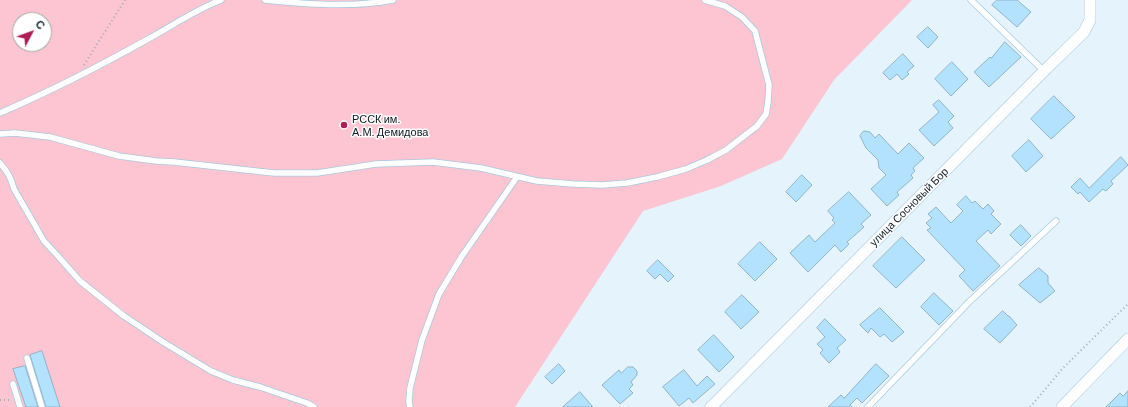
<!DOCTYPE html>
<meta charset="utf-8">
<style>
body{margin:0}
#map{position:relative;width:1128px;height:407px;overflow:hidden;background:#e5f3fc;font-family:Barlow,sans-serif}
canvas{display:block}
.north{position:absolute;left:12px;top:12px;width:40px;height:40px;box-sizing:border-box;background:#fff;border:1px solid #9fa4a7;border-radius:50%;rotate:49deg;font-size:11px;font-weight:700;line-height:16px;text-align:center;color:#0f1c24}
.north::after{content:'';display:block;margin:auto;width:14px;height:18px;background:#ad1e57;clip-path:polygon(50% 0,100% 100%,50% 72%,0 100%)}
</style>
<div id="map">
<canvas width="1128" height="407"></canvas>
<div class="north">С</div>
</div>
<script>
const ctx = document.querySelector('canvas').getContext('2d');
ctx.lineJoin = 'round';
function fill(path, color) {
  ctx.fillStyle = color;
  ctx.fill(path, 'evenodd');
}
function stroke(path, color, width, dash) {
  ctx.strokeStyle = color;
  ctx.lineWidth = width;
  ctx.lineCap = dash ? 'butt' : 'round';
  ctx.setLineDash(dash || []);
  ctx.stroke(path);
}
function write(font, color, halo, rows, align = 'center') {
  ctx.font = font + ' Barlow,sans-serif';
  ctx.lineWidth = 3;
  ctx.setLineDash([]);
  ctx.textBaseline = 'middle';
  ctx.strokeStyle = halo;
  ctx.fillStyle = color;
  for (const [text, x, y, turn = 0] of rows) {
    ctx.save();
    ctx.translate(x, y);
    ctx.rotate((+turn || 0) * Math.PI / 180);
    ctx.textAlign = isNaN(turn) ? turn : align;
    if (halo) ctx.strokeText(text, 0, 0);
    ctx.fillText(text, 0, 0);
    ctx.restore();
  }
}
const green = new Path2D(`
 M0,0H912L834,80L782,159L721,186L643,211L515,407H0ZM20,20H44V44H20Z`);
const building = new Path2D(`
 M997,0H1017L1031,12L1017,27L992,5Z
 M928,27L938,37L928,48L917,37Z
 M1005,42L1021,57L989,87L974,72L990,57L991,58Z
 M903,54L914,66L907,72L909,74L902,80L897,74L890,80L883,73Z
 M952,62L968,79L951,96L935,79Z
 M1054,96L1075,117L1051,139L1031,119Z
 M939,100L954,116L948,122L953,128L934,146L919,130L939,112L933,105Z
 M864,131L870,132L875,138L879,134L898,154L909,143L924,158L913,168L915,171L911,175L913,178L897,192L899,195L887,206L871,189L886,175L879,168L878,160L866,148L860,136Z
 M1029,140L1043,156L1026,172L1012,156Z
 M1121,157L1128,165L1111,181L1113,184L1106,191L1103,189L1089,202L1080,192L1078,194L1071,187L1080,178L1089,188Z
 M802,175L812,185L796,202L786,192Z
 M849,192L871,215L861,224L864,227L847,242L849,244L841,252L835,245L808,272L790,253L809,235L815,242L835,223L832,220L834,218L828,211Z
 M966,196L972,203L975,201L983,209L988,204L994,211L991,214L1001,224L991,234L988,230L976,241L1000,266L973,291L959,276L965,270L927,230L931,228L926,223L932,218L928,214L936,207L951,223L963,211L957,205Z
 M1021,225L1031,236L1021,246L1010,235Z
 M902,237L925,260L896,288L873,266Z
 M760,242L777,259L755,281L738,264Z
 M658,260L674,276L668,282L660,274L655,279L647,271Z
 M1039,268L1048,276V283L1055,291L1040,303L1019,285Z
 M934,293L953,311L939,325L921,307Z
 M742,295L759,312L741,329L725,312Z
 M880,308L904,332L892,342L884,334L880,337L871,328L868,333L860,325Z
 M1003,311L1008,316H1009L1017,325L1000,343L984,329Z
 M825,319L846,340L837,348L840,352L829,363L820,353L823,350L817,344L825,337L817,328Z
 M714,335L734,357L719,372L698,350Z
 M42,351L60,407H46L30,355Z
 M559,364L565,371L552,384L545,377Z
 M876,364L889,376L862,403L857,398L850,405L852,407H828L841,395L844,398Z
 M25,366L38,407H26L13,369Z
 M628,367H633L637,371V375L631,382L633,385L629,389L633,393L620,404L602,385L619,370L621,373Z
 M684,370L697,386L707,376L715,384L693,403L689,398L679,406L663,387Z
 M1128,391V407H1106L1120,393L1123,396Z
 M580,392L593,407H563Z`);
const path = new Path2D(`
 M84,65L125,0
 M0,400H11
 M1030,407L1037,399L1063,368L1128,304`);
const service = new Path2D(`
 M265,0C307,4 350,8 393,0
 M971,0L1044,71
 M0,113C51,91 100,66 148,39C172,26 195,10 221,0
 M0,134L15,133L50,137L119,156L156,161L174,162L274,173H317L376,164L433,162L481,168L537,181L573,184L602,185L627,183L657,177L686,169L707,160L726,150L757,126L766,114L768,102L769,85L755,31L742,17L725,6L705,0
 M0,163C8,172 11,178 14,189L44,241L57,255L80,281L124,316L163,342L211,371L233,380L260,387L307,403L314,407
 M27,358L42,407
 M13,384L20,407
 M410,407L409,402L410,388L422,340L439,294L462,256L517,177
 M868,407L969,302L1056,221`);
const minor = new Path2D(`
 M711,407L1044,71L1084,32L1090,20V0
 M1062,407L1128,339`);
const markers = [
 [344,125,4,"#ad1e57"]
];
const poiNames = [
 ["РССК им.",352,119],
 ["А.М. Демидова",352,132]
];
const streetNames = [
 ["улица Сосновый Бор",909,207,-45]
];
fill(green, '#fdc4d1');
fill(building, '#b2e2fe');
stroke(building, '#90b3c7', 1);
stroke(service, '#a7cade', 7);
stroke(minor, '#a7cade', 12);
stroke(path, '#9eacb5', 2, [1, 3]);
stroke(service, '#fff', 5.5);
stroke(minor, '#fff', 11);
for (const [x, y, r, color] of markers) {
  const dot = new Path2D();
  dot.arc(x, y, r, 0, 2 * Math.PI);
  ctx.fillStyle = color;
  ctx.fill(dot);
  stroke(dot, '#fff', 1.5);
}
write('11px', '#0f1c24', '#fff', poiNames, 'left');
write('11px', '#0f1c24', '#fff', streetNames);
</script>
